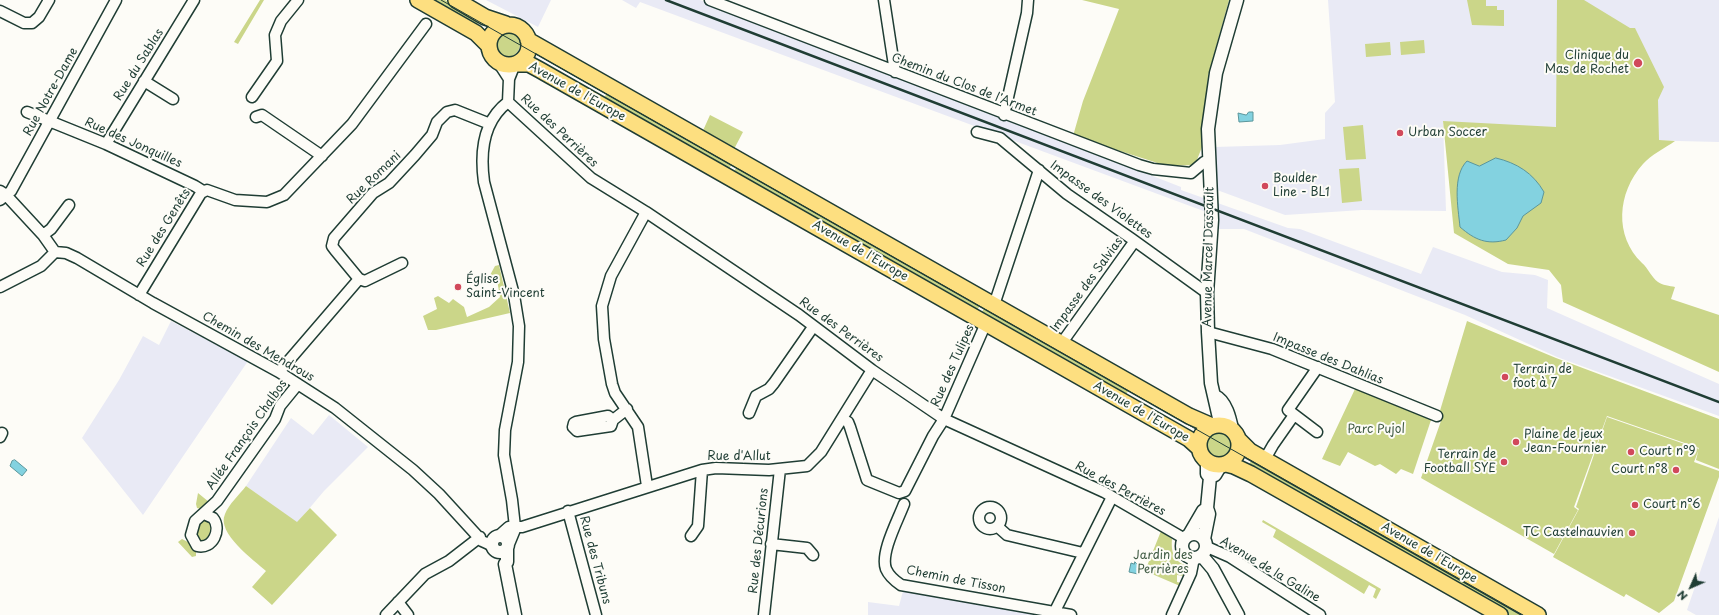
<!DOCTYPE html>
<meta charset="utf-8">
<style>
body{margin:0}
#map{position:relative;width:1719px;height:615px;overflow:hidden;background:#fdfcf7;font-family:"Playpen Sans",sans-serif}
canvas{display:block}
.north{position:absolute;left:1671px;top:567px;width:40px;height:40px;-webkit-text-stroke:3px #fdfcf7;paint-order:stroke;rotate:225deg;font-size:11px;font-weight:700;line-height:16px;text-align:center;color:#1f3d34}
.north::after{content:'';display:block;margin:auto;width:14px;height:18px;background:#1f3d34;clip-path:polygon(50% 0,100% 100%,50% 72%,0 100%)}
</style>
<div id="map">
<canvas width="1719" height="615"></canvas>
<div class="north">N</div>
</div>
<script>
const ctx = document.querySelector('canvas').getContext('2d');
ctx.lineJoin = 'round';
function fill(path, color) {
  ctx.fillStyle = color;
  ctx.fill(path, 'evenodd');
}
function stroke(path, color, width, dash) {
  ctx.strokeStyle = color;
  ctx.lineWidth = width;
  ctx.lineCap = dash ? 'butt' : 'round';
  ctx.setLineDash(dash || []);
  ctx.stroke(path);
}
function write(font, color, halo, rows, align = 'center') {
  ctx.font = font + ' "Playpen Sans",sans-serif';
  ctx.lineWidth = 4;
  ctx.setLineDash([]);
  ctx.textBaseline = 'middle';
  ctx.strokeStyle = halo;
  ctx.fillStyle = color;
  for (const [text, x, y, turn = 0] of rows) {
    ctx.save();
    ctx.translate(x, y);
    ctx.rotate((+turn || 0) * Math.PI / 180);
    ctx.textAlign = isNaN(turn) ? turn : align;
    if (halo) ctx.strokeText(text, 0, 0);
    ctx.fillText(text, 0, 0);
    ctx.restore();
  }
}
const built = new Path2D(`
 M486,0H551L538,27Z
 M622,0H700L1181,187V190L1288,228L1300,229L1421,274L1433,247L1502,272L1535,275L1548,280L1547,308L1719,384V416L1557,357L1465,315L1244,229H1218L1217,216L640,2L636,8Z
 M1328,0H1719V142L1554,138L1443,121L1446,211L1362,210L1285,215L1217,190L1215,147L1280,145L1325,139V113L1335,102Z
 M171,321L248,361L143,515L82,438L119,380L143,336L159,345Z
 M329,415L368,447L324,491L297,523L246,486L291,418L313,435Z
 M1719,517V615H1696L1687,610L1688,607Z
 M903,591L1035,613L1037,615H868V602L899,606Z`);
const green = new Path2D(`
 M260,0H264L238,44L234,42Z
 M430,0H445L480,20L476,26Z
 M1082,0H1229L1208,76L1202,147L1195,165L1167,166L1073,136L1083,101L1119,9Z
 M1467,0H1486V6H1497V10H1504V26L1472,25Z
 M1557,0H1584L1630,28H1635L1664,87L1658,100L1659,140L1675,141C1665,148 1651,155 1643,164C1617,193 1614,236 1642,263C1648,268 1652,278 1658,282C1662,285 1670,286 1675,287L1671,299L1719,315V372L1563,302L1561,285L1549,270L1508,264L1454,233L1443,121L1556,127Z
 M494 44a13 13 0 1 1 26 0a13 13 0 1 1-26 0Z
 M1424,40L1425,53L1401,55L1400,42Z
 M1390,42L1391,55L1366,57L1365,44Z
 M609,89L734,161L727,172L602,102Z
 M710,115L743,132L733,151L701,135Z
 M1363,125L1366,159L1346,160L1343,127Z
 M739,163L982,302L975,314L732,175Z
 M1359,168L1362,201L1342,203L1339,169Z
 M499,265L510,313L436,330H428L423,316L437,309L434,298L438,296L449,303L453,299L464,307L467,317L489,307L500,297L497,280L489,277L495,266Z
 M986,304L1131,386L1124,398L981,314Z
 M1467,321L1556,358L1719,419V469L1696,460L1699,448L1607,416L1574,507L1578,510L1554,554L1421,478L1442,418L1443,415L1439,414Z
 M1355,389L1432,417L1413,474L1401,469L1396,474L1380,464L1375,466L1348,452L1340,466L1322,459Z
 M1607,417L1699,449L1694,462L1719,471V477L1674,601L1659,613L1626,594L1624,597L1553,557L1579,509L1576,507Z
 M1206 445a13 13 0 1 1 26 0a13 13 0 1 1-26 0Z
 M1254,456L1356,514L1349,526L1247,468Z
 M246,486L297,522L310,508L337,535L272,605L252,587L266,571C254,560 216,533 225,514C229,504 239,495 246,486Z
 M198,493L209,502L201,509L197,508L196,504Z
 M1360,517L1533,615H1506L1354,529Z
 M202,518L210,520L213,531L207,542L197,543L195,524Z
 M1263,520L1381,589L1376,599L1373,597L1376,589L1369,585L1364,594L1273,537L1276,530L1262,522Z
 M1161,531L1172,539C1171,550 1173,561 1185,565L1187,570L1184,576L1177,575V582L1181,583L1180,586L1145,571Z
 M182,539L188,542L196,552V556L192,557L178,542Z`);
const water = new Path2D(`
 M1249,112H1253V121L1239,122L1238,113L1246,115Z
 M1496,158C1517,163 1533,173 1544,192L1541,203L1523,216L1517,228L1506,240C1487,245 1475,240 1460,227C1458,207 1452,176 1467,161L1479,166Z
 M15,460L27,470L22,476L10,466L12,461Z
 M1135,562L1141,568L1138,574L1129,572L1131,563L1134,564Z`);
const minor = new Path2D(`
 M710,0L1139,165L1153,169L1191,173L1204,162L1209,161
 M884,0L895,72
 M0,11L24,23H32L39,17L49,0
 M498,62L509,79
 M144,81L173,99
 M252,97L277,61L275,35L281,21L298,0
 M508,102C483,121 480,153 484,182L514,295L519,326L518,362L505,430L504,455L512,500L515,527H522L702,470L716,468L769,470L807,466L821,452L872,370
 M508,102L591,178L646,212L799,315L872,370L944,419L1104,492L1185,539
 M508,102L509,79L515,64
 M27,112L106,144L195,186L203,191
 M1004,115L1027,13L1028,0
 M256,117L262,115L322,156
 M977,132L1000,138L1067,194L1132,239L1207,293
 M106,144L194,0
 M0,191L6,195L43,235L55,252
 M0,200L11,191L116,0
 M646,212L611,276L602,306L604,339L612,384L615,393L638,427L647,486
 M43,235L51,229L69,205
 M55,252L66,253L77,258L153,303L279,372L335,408L413,470L439,494L482,541L493,546
 M359,279L365,281L402,263
 M0,287L41,266L55,252
 M139,295L201,193L207,190L235,200L267,202L284,195L352,124L426,24
 M994,305L1039,170
 M1208,332L1272,349L1437,416
 M1061,344L1134,242
 M279,372L359,279L335,250L332,246L334,238L373,193L389,183L415,155L432,135L437,122L447,112L455,110L490,124
 M749,413L756,396L769,389L774,383L813,327
 M842,419L848,422L850,427L867,480L899,493L905,491L933,436L944,419L986,323
 M613,420L611,426L577,431L573,427L574,423L576,422L608,416L613,420L627,409
 M1317,432L1288,410L1318,367
 M0,437L2,433
 M1265,459L1273,445L1294,415
 M904,504C898,520 880,553 886,569C889,576 895,581 901,585L1071,615
 M979 518a11 11 0 1 1 22 0a11 11 0 1 1-22 0Z
 M568,511L596,615
 M204,514L213,518C222,529 213,550 197,546L191,535L195,521L217,501L275,419L280,406L298,384
 M998,527L1007,535L1083,553
 M691,536L698,526L702,470
 M771,544L807,548L813,555
 M1207,547L1230,557L1320,615
 M398,602L408,615
 M386,615L425,574L449,561L480,537
 M764,615L780,469
 M1053,615L1112,497
 M1172,615L1191,573L1194,558`);
const tertiary = new Path2D(`
 M1215,396C1226,401 1230,419 1232,429
 M1217,425L1219,418L1211,383L1208,332L1207,293L1212,220L1208,129L1216,73L1237,0
 M1210,477L1215,475L1221,465
 M1182 546a12 12 0 1 1 24 0a12 12 0 1 1-24 0Z
 M1189,535L1203,511L1207,508
 M492 544a8 8 0 1 1 16 0a8 8 0 1 1-16 0Z
 M500,536L509,528L515,527L508,544
 M1204,539L1209,514L1207,508L1210,477L1207,474V461
 M507,549V562L505,564L515,615
 M1202,556L1213,569L1238,615`);
const primary = new Path2D(`
 M418,0L476,33L488,45
 M456,0L485,17L506,24
 M489 45a20 20 0 1 1 40 0a20 20 0 1 1-40 0Z
 M528,40L1189,416L1212,426
 M516,64H529L540,70L1189,439L1199,448
 M1199 445a20 20 0 1 1 40 0a20 20 0 1 1-40 0Z
 M1239,440L1250,451L1538,615
 M1226,464L1234,466L1251,474L1500,615`);
const tram = new Path2D(`
 M441,0L1523,615`);
const rail = new Path2D(`
 M666,0L1719,402`);
const markers = [
 [1638,63,5,"#d1495b"],
 [1400,133,4,"#d1495b"],
 [1265,186,4,"#d1495b"],
 [458,287,4,"#d1495b"],
 [1505,377,4,"#d1495b"],
 [1516,442,4,"#d1495b"],
 [1631,452,4,"#d1495b"],
 [1504,462,4,"#d1495b"],
 [1676,470,4,"#d1495b"],
 [1635,505,4,"#d1495b"],
 [1632,533,4,"#d1495b"]
];
const poiNames = [
 ["Clinique du",1629,56,"right"],
 ["Mas de Rochet",1629,70,"right"],
 ["Urban Soccer",1408,133],
 ["Boulder",1273,179],
 ["Line - BL1",1273,193],
 ["Église",466,280],
 ["Saint-Vincent",466,294],
 ["Terrain de",1513,370],
 ["foot à 7",1513,384],
 ["Plaine de jeux",1524,435],
 ["Jean-Fournier",1524,449],
 ["Court n°9",1639,452],
 ["Terrain de",1496,455,"right"],
 ["Football SYE",1496,469,"right"],
 ["Court n°8",1668,470,"right"],
 ["Court n°6",1643,505],
 ["TC Castelnauvien",1624,533,"right"]
];
const streetNames = [
 ["Rue du Sablas",139,65,-58],
 ["Chemin du Clos de l'Armet",964,85,21],
 ["Rue Notre-Dame",51,92,-61],
 ["Avenue de l'Europe",577,92,29],
 ["Rue des Perrières",559,131,43],
 ["Rue des Jonquilles",133,143,24],
 ["Rue Romani",374,178,-44],
 ["Impasse des Violettes",1101,200,36],
 ["Rue des Genêts",164,228,-58],
 ["Avenue de l'Europe",860,251,30],
 ["Avenue Marcel Dassault",1209,257,-89],
 ["Impasse des Salvias",1087,285,-54],
 ["Rue des Perrières",841,330,36],
 ["Chemin des Mendrous",258,347,30],
 ["Impasse des Dahlias",1328,359,22],
 ["Rue des Tulipes",953,366,-66],
 ["Avenue de l'Europe",1141,412,30],
 ["Allée François Chalbos",247,435,-55],
 ["Rue d'Allut",739,457],
 ["Rue des Perrières",1120,489,28],
 ["Rue des Décurions",759,541,-84],
 ["Avenue de l'Europe",1429,553,30],
 ["Rue des Tribuns",595,560,75],
 ["Avenue de la Galine",1270,570,31],
 ["Chemin de Tisson",956,580,11]
];
const parkNames = [
 ["Parc Pujol",1376,430],
 ["Jardin des",1163,556],
 ["Perrières",1163,570]
];
fill(built, '#e9eaf5');
fill(green, '#cbd689');
fill(water, '#83d2e0');
stroke(water, '#5b969b', 1);
stroke(minor, '#1f3d34', 13);
stroke(tertiary, '#1f3d34', 15);
stroke(primary, '#1f3d34', 18);
stroke(minor, '#fdfcf7', 10);
stroke(tertiary, '#fdfcf7', 12);
stroke(primary, '#fddf80', 15);
stroke(tram, '#1f3d34', 1);
stroke(rail, '#1f3d34', 2.5);
for (const [x, y, r, color] of markers) {
  const dot = new Path2D();
  dot.arc(x, y, r, 0, 2 * Math.PI);
  ctx.fillStyle = color;
  ctx.fill(dot);
  stroke(dot, '#fdfcf7', 1.5);
}
write('12px', '#1f3d34', '#fdfcf7', poiNames, 'left');
write('12px', '#1f3d34', '#fdfcf7', streetNames);
write('12px', '#415c45', '#fdfcf7', parkNames);
</script>
